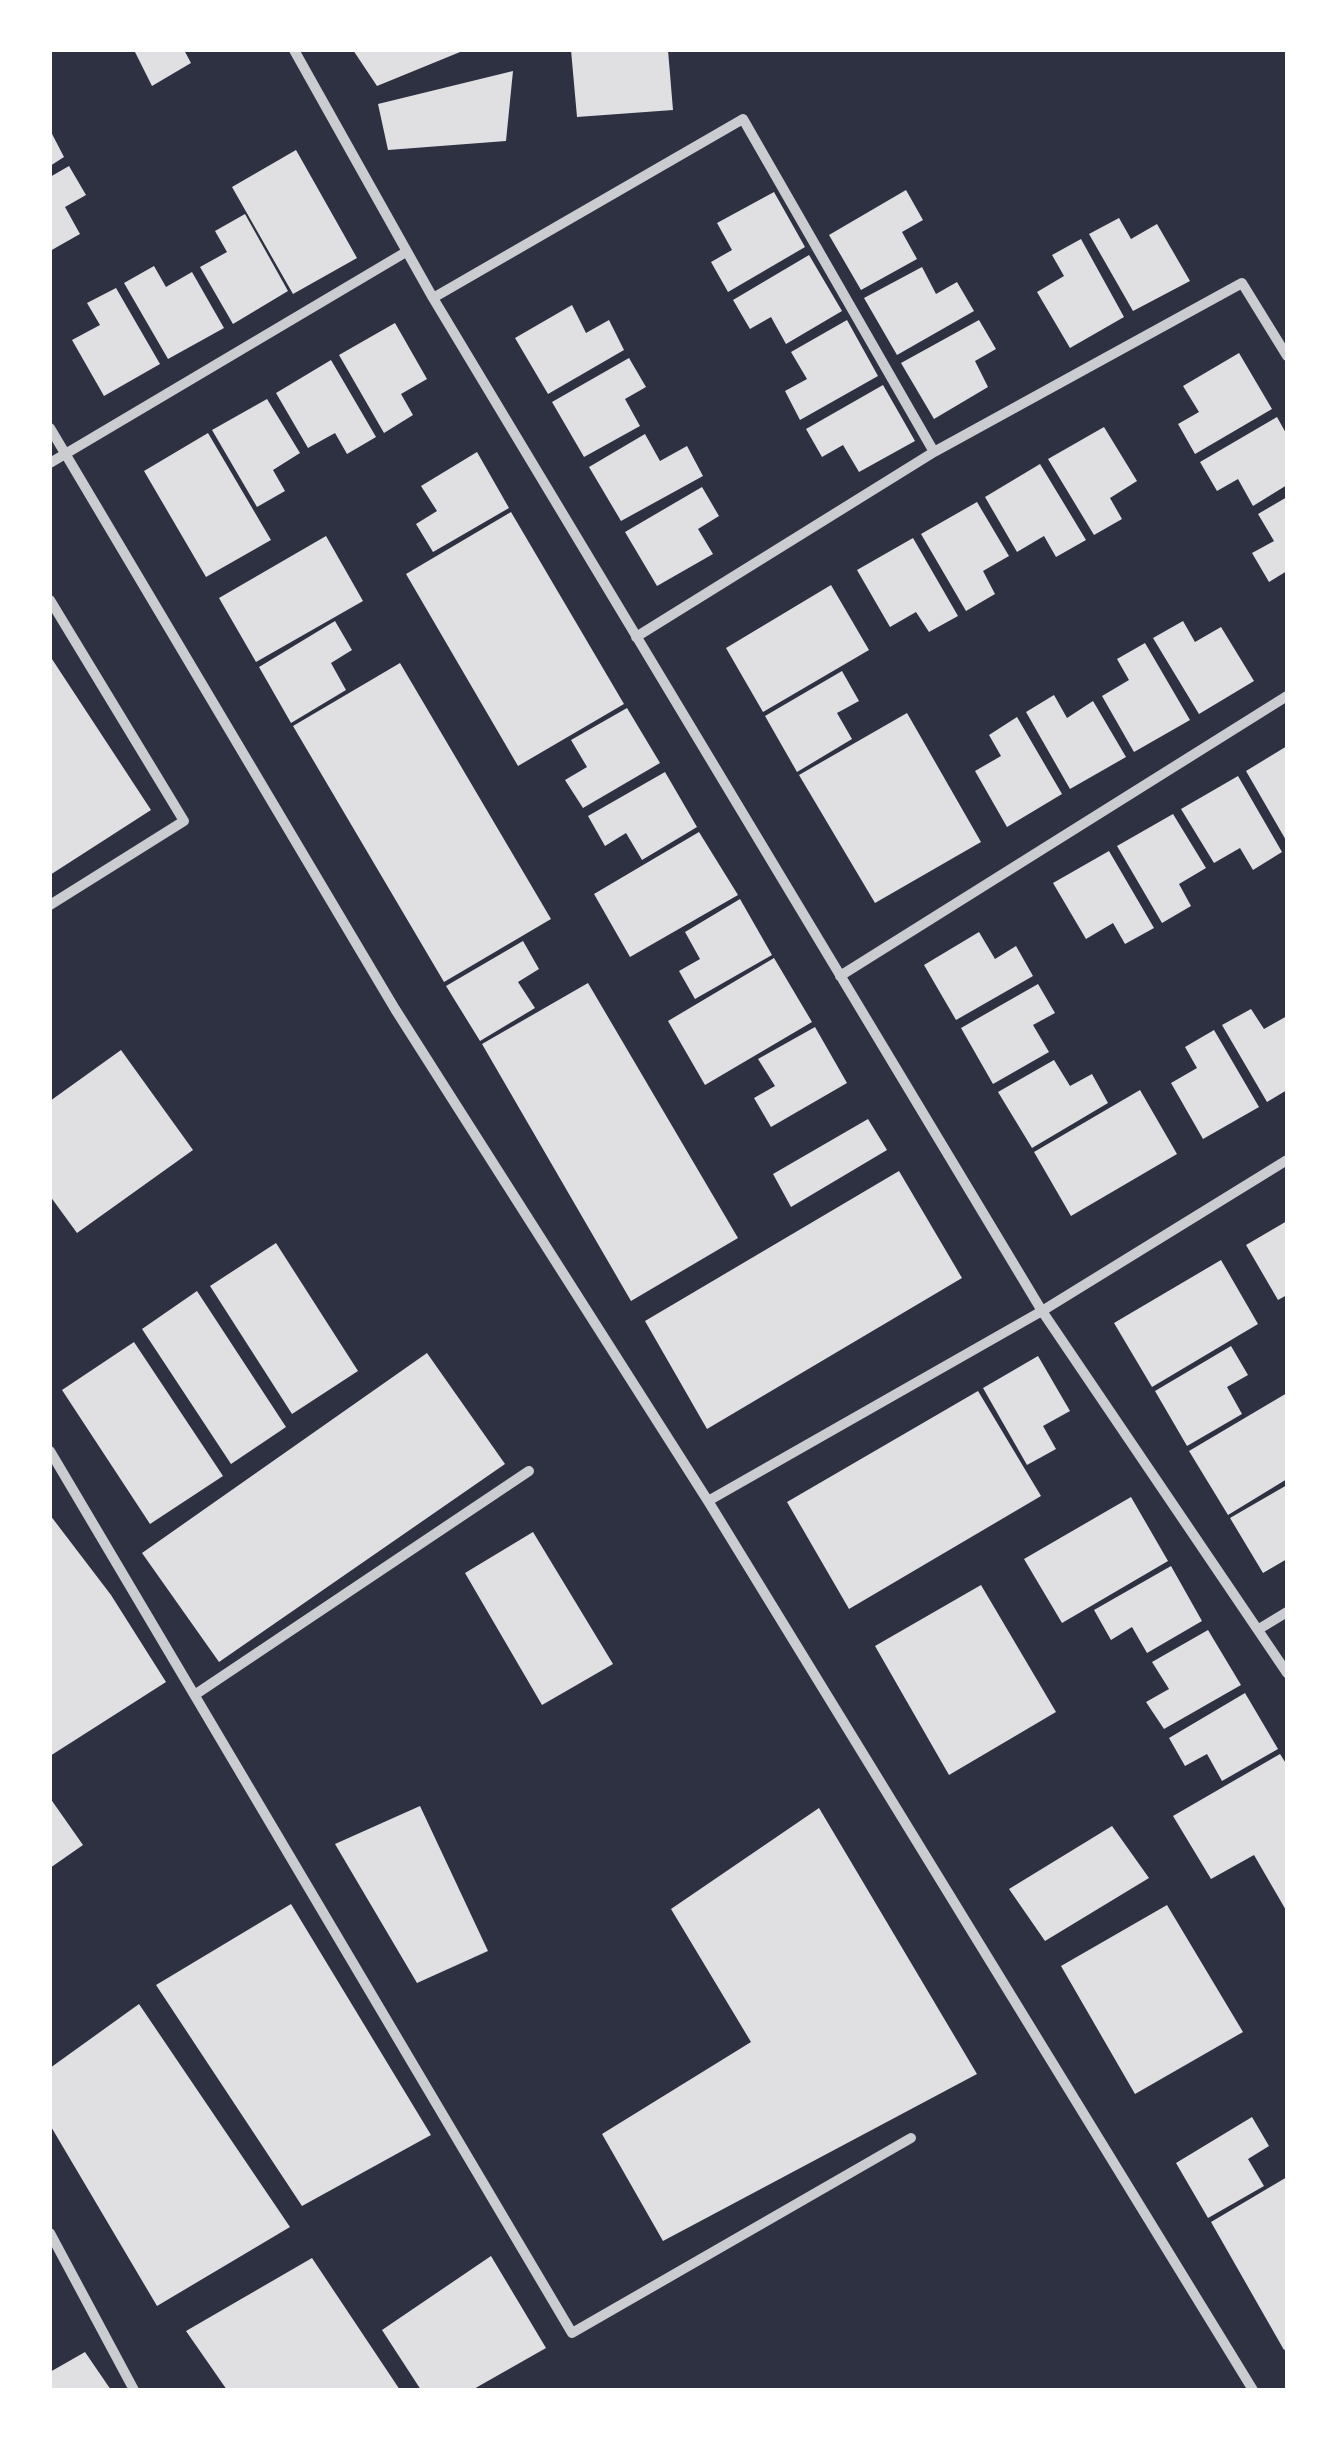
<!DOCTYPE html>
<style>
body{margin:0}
#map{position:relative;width:1337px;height:2440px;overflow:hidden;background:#2d3142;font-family:Quicksand,sans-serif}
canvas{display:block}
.frame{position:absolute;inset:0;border:52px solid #fff;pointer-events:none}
</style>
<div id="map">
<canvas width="1337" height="2440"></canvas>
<div class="frame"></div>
</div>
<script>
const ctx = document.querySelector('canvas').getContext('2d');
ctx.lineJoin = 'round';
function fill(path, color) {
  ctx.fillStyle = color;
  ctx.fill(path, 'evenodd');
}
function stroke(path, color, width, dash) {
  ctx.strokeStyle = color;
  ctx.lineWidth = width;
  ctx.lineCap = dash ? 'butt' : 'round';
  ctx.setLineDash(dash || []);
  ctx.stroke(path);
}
const building = new Path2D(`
 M134,50H184L191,63L152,86Z
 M353,50H465L377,86Z
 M571,50H668L673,110L577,117Z
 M513,71L506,141L388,150L378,104Z
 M50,130L64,157L50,166Z
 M296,150L357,258L293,294L232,187Z
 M69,166L86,195L65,207L80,234L50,251V177Z
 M906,190L923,220L902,232L917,259L861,290L829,235Z
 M774,192L805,247L728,292L711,262L732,250L717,223Z
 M245,214L288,291L233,324L200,267L227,252L215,231Z
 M1119,218L1131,239L1157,224L1190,281L1133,311L1089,234Z
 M1081,239L1124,317L1070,348L1037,292L1064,276L1052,255Z
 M809,255L842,311L786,344L771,317L750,329L733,300Z
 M154,266L166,287L192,272L224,328L168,359L124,283Z
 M922,267L936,294L957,282L974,311L897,355L864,298Z
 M116,288L160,364L104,396L72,340L100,325L87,303Z
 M572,305L586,333L609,320L624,350L548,394L515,338Z
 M847,320L878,376L800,420L785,391L807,379L791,352Z
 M979,320L996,349L975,361L988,387L934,419L901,363Z
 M395,323L427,379L401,394L413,415L384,433L339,355Z
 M1239,353L1272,409L1195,454L1178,424L1199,412L1183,386Z
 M629,358L646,387L625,399L640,426L584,457L552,402Z
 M331,360L376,437L347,454L335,433L308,448L276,393Z
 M883,385L915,441L859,472L843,445L822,457L806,429Z
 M267,399L300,453L273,470L285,491L257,507L212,430Z
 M1277,417L1287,435V485L1253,506L1238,479L1217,491L1200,462Z
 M1104,427L1137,481L1110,498L1122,519L1094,535L1048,459Z
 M208,433L271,540L206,577L144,471Z
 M645,434L660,461L687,446L703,476L621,521L589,467Z
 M477,452L509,508L433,552L416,524L437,511L421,486Z
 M1040,464L1086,540L1056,557L1044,536L1017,552L985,497Z
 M702,487L719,516L698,529L713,554L657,586L625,532Z
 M1287,497V571L1269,582L1252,553L1274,541L1258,514Z
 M977,502L1009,556L983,571L995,594L966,611L921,534Z
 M511,512L624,704L518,766L406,574Z
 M326,536L363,601L256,662L219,598Z
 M913,538L958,616L929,632L916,612L890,627L857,570Z
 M831,585L869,650L763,712L726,648Z
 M335,621L352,650L331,663L346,690L291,723L259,667Z
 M1183,621L1195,642L1221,627L1254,681L1199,714L1153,638Z
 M1145,643L1190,720L1134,752L1102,696L1129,680L1117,659Z
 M50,656L151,810L50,875Z
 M400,663L551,919L444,982L293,726Z
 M842,671L859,701L837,713L852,739L797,772L765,716Z
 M1054,695L1067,718L1093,701L1126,757L1070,789L1026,712Z
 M627,708L660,763L583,808L565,780L587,767L571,740Z
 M907,713L981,842L875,903L799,775Z
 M1017,717L1062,794L1007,827L975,771L1001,756L989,735Z
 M1287,746V842L1246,771Z
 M665,772L697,827L642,860L626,833L605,846L588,816Z
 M1238,776L1282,852L1253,870L1240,848L1214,863L1181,809Z
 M1173,814L1206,868L1179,884L1191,906L1162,923L1117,846Z
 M699,832L738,895L630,957L594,894Z
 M1109,851L1154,928L1125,944L1113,923L1086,939L1053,883Z
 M740,899L772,955L695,999L679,971L700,959L685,932Z
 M979,932L995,959L1016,946L1033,976L956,1020L924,965Z
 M523,941L539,969L518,982L535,1008L480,1041L446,986Z
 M774,958L812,1022L705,1085L668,1021Z
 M588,983L738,1238L631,1301L482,1044Z
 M1038,984L1055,1013L1033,1025L1049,1052L993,1084L961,1028Z
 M1251,1009L1264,1029L1287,1016V1090L1267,1102L1222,1025Z
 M815,1027L847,1083L771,1127L754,1098L775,1086L758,1059Z
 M1214,1030L1259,1107L1203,1139L1171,1083L1197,1068L1185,1047Z
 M121,1050L193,1150L77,1233L50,1196V1101Z
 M1054,1060L1070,1086L1092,1074L1108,1103L1032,1148L998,1092Z
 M1140,1090L1177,1154L1071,1216L1034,1152Z
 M868,1119L887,1150L791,1207L773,1174Z
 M899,1171L962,1278L707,1429L645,1321Z
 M1287,1221V1295L1278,1300L1246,1245Z
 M276,1243L358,1371L292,1414L210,1286Z
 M1221,1260L1258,1324L1152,1387L1114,1323Z
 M197,1291L286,1427L231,1464L142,1329Z
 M134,1342L223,1476L150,1524L62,1390Z
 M1231,1346L1248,1375L1227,1387L1242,1414L1187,1446L1155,1391Z
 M427,1353L505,1464L219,1662L142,1553Z
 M1038,1356L1070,1411L1043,1426L1056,1449L1027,1465L983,1388Z
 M978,1391L1041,1496L849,1609L787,1502Z
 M1287,1393V1479L1228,1515L1189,1451Z
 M1287,1485V1559L1263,1573L1230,1518Z
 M1131,1497L1168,1561L1062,1623L1024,1559Z
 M50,1515L111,1595L166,1682L50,1756Z
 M533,1532L613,1664L542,1705L465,1573Z
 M1171,1566L1202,1621L1147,1653L1132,1627L1111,1640L1094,1610Z
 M981,1585L1056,1712L949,1775L875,1646Z
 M1208,1630L1241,1685L1164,1729L1146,1702L1169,1689L1152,1662Z
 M1245,1693L1278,1749L1222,1781L1207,1754L1185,1766L1169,1738Z
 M1280,1754L1287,1765V1912L1254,1855L1211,1879L1173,1816Z
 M50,1798L83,1845L50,1868Z
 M420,1806L488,1951L417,1983L335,1844Z
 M819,1808L977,2074L663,2241L602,2134L751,2042L671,1909Z
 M1112,1826L1149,1878L1045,1941L1009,1889Z
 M291,1904L431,2135L302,2206L156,1985Z
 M1167,1905L1243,2032L1135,2094L1061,1966Z
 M139,2004L290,2227L157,2306L50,2125V2068Z
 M1252,2117L1269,2146L1248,2159L1264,2186L1208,2218L1176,2163Z
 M1287,2177V2348L1284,2350L1211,2222Z
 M491,2256L546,2348L472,2390H421L382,2330Z
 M312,2258L400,2390H227L186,2331Z
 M85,2352L111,2390H50V2372Z`);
const minor = new Path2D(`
 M294,50L433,298L1042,1311L1287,1673
 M433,298L743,119L934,452
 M50,428L395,1009L708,1501L1253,2390
 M50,463L406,252
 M50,600L184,821L50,905
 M636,637L934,452L1242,283L1287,356
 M840,976L1287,696
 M50,1451L572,2333L911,2138
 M708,1501L1042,1311L1287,1160
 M1259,1629L1287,1612
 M196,1694L529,1471
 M50,2233L134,2390`);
fill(building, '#e0e0e3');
stroke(minor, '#caccd0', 10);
</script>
